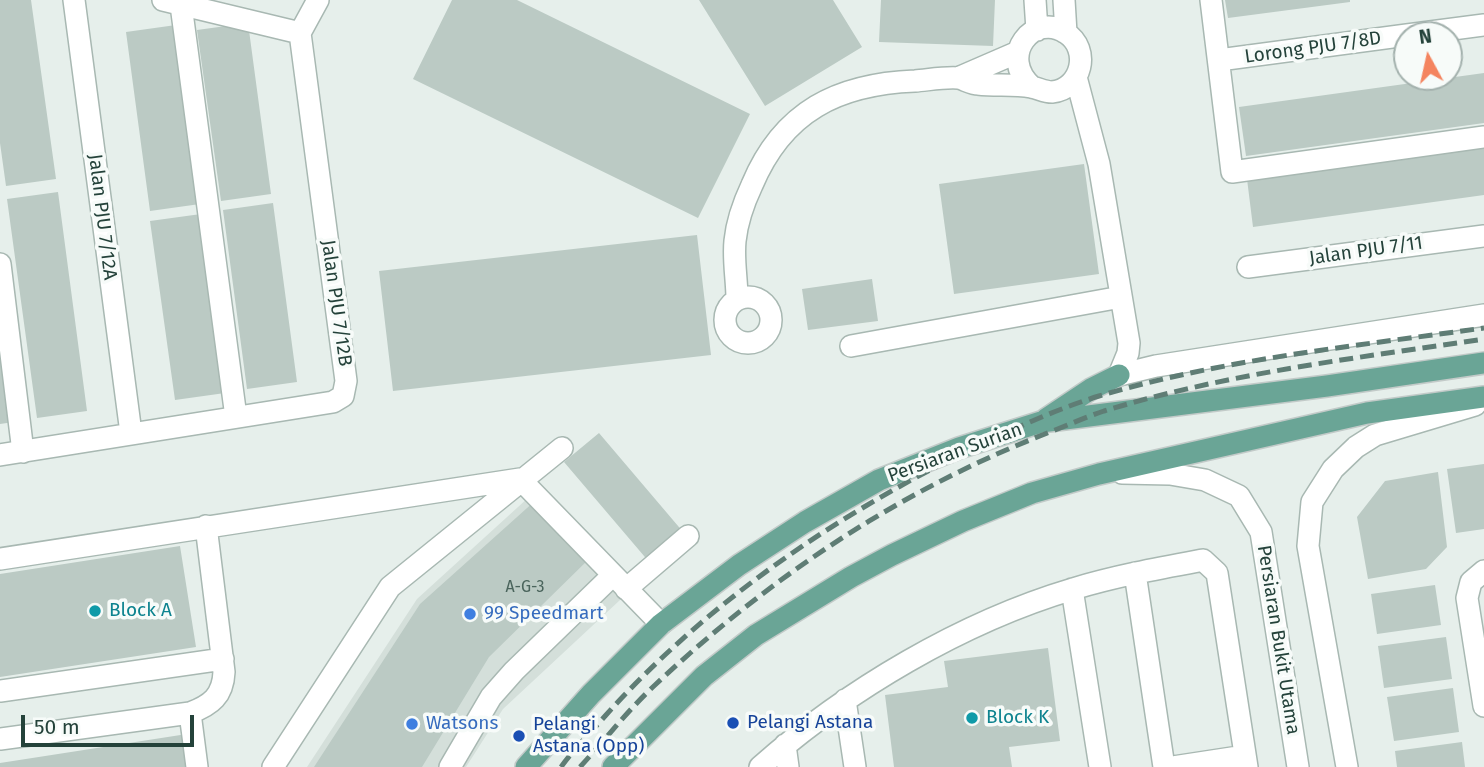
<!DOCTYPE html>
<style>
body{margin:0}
#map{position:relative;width:1484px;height:767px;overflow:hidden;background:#e6efeb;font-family:"Fira Sans",sans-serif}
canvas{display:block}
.north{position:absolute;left:1393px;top:21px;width:70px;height:70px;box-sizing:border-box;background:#f7fbf9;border:2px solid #a3b1ad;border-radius:50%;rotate:352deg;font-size:19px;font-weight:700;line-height:28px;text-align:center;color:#24423a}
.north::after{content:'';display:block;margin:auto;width:24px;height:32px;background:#f4845f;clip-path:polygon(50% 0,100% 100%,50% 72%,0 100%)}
.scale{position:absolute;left:21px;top:715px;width:173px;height:32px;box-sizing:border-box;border:4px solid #24423a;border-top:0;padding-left:9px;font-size:21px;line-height:24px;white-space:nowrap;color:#24423a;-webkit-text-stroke:5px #f7fbf9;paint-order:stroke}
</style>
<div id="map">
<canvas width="1484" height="767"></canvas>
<div class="north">N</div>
<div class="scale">50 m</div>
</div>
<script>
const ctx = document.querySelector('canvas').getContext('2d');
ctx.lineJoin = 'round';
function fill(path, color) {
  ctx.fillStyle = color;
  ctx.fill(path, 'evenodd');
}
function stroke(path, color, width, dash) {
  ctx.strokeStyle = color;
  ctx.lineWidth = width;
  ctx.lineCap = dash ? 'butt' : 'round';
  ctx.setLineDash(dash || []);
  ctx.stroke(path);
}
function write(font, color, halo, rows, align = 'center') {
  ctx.font = font + ' "Fira Sans",sans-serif';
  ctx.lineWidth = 7;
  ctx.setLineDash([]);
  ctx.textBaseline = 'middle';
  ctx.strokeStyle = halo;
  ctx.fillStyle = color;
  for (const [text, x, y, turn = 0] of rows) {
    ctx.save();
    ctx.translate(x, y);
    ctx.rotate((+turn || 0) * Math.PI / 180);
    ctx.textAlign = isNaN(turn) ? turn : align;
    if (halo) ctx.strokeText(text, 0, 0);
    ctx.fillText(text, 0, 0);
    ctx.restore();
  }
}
const built = new Path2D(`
 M540,487L634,587L503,709L466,767H307L417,599Z`);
const building = new Path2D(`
 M0,0H31L56,179L6,186L0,143Z
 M452,0H517L750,114L698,218L413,79Z
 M699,0H833L862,47L765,106Z
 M881,0H995L993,46L879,42Z
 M1225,0H1350V2L1228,18Z
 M248,23L271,194L221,201L197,30Z
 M176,25L200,204L150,211L126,32Z
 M1484,73V123L1246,156L1239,107Z
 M1484,146V195L1253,227L1247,179Z
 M1084,164L1099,274L954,294L939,184Z
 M58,192L87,411L37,418L7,199Z
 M273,203L297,382L247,389L223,210Z
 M201,214L225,393L175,400L150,221Z
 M697,235L711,355L393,391L379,271Z
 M872,279L878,321L808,330L802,289Z
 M0,334L14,422L0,424Z
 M599,433L684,533L650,563L564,462Z
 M1484,464V529L1456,533L1447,469Z
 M1438,472L1447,547L1426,569L1368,579L1357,517L1385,481Z
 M536,500L591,557L489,657L422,767H314L420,604Z
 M180,546L196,647L0,677V574Z
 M1435,585L1441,625L1377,634L1371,594Z
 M1446,637L1452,679L1384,688L1378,646Z
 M1048,648L1060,741L1009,747L1012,767H894L885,695L948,687L944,661Z
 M1453,688L1459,732L1394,741L1387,697Z
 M187,734L192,767H0V763Z
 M1462,742L1465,767H1397L1395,751Z`);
const minor = new Path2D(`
 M74,0L131,433
 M163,0L300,33
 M184,0L181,5L236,417
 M1035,0L1037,30
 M1064,0L1066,33
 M1211,0L1232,172L1484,137
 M1407,35L1484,25
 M1219,60L1407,35
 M1076,77L1099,164L1129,343L1128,353L1119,375
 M958,78L1018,52
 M0,264L23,452
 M1248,267L1484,236
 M725 320a23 23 0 1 1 46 0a23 23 0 1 1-46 0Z
 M737,299C737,280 733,260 735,241C737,221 744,202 752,185C783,111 838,84 915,81C928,80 944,77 958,78C964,79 971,84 978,84C995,86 1014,84 1031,87C1038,88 1044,92 1052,92C1082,89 1091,49 1066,33C1034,11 997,56 1032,87
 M851,346L1121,297
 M1119,375L1156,366L1484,315
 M0,455L333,402L343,396L346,381L300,33L318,0
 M1122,473L1170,474L1205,480L1239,496L1261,532L1298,767
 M0,559L520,479L661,624
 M1484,571L1471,582L1467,598L1484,706
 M1135,573L1164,767
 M626,589L688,536
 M1072,589L1100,767
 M0,691L223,659
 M845,700L855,767
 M190,713L197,767
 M0,739L190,713C211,705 223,696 224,672L206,526
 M785,745L788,767
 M273,767L390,587L562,448
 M450,767L491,697L514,671L613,575
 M760,767C847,690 962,622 1073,589C1116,576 1160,568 1203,560L1217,573L1247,767
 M1173,767L1245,756
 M1347,767L1308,546L1312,502L1333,469L1356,447L1375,435L1475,405`);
const major = new Path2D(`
 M1046,419L1091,389L1119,375
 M526,767L591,694L661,624L739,565L805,522L879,480L959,448L1041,422L1327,386L1484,363
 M613,767L704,676L756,635L851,577L892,555L963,521L1032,493L1099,474L1367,413L1484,397`);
const rail = new Path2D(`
 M561,767C574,749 591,732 606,715C704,606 826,522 957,456C1003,434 1050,411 1099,396C1223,359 1356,346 1484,328
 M580,767C605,740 628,710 655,685C771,576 902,489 1050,432C1068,425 1086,417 1104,411C1228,373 1357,358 1484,339`);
const markers = [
 [95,611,7,"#0f9aa8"],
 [470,614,7,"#3f7fe0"],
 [972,718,7,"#0f9aa8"],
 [733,723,7,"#1a4fb4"],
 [412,724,7,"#3f7fe0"],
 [519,736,7,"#1a4fb4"]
];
const numberNames = [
 ["A-G-3",525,588]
];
const streetNames = [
 ["Lorong PJU 7/8D",1313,48,-8],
 ["Jalan PJU 7/12A",102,217,83],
 ["Jalan PJU 7/11",1366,251,-8],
 ["Jalan PJU 7/12B",336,303,82],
 ["Persiaran Surian",955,453,-20],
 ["Persiaran Bukit Utama",1278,640,81]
];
const cultureNames = [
 ["Block A",109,611],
 ["Block K",986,718]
];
const shopNames = [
 ["99 Speedmart",484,614],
 ["Watsons",426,724]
];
const transitNames = [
 ["Pelangi Astana",747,723],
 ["Pelangi",533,725],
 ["Astana (Opp)",533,747]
];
fill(built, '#d4dfda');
fill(building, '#bbcac4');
stroke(minor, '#a8b8b2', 24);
stroke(major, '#c2cac8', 24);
stroke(minor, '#fff', 21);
stroke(major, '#6aa596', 21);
stroke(rail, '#5f7d75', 5, [14, 7]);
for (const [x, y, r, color] of markers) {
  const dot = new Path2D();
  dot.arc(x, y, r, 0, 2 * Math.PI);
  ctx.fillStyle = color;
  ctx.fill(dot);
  stroke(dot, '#f7fbf9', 2.5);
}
write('16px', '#4a645c', null, numberNames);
write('19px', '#24423a', '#f7fbf9', streetNames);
write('19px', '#0d838f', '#f7fbf9', cultureNames, 'left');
write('19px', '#366cbe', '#f7fbf9', shopNames, 'left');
write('19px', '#164399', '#f7fbf9', transitNames, 'left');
</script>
